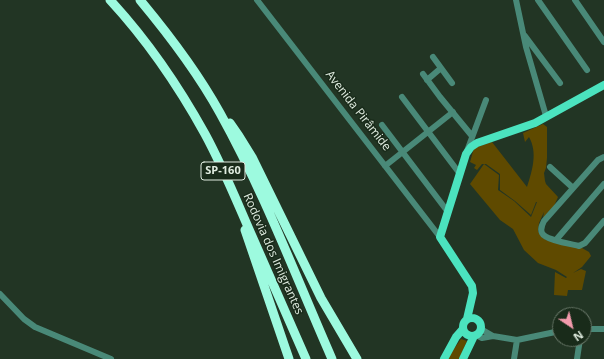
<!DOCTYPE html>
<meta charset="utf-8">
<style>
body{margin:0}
#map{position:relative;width:604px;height:359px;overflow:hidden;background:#223524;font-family:"Open Sans",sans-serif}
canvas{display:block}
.north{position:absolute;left:552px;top:307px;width:40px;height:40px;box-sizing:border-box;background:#192b1a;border:1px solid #697869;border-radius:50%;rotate:145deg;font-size:11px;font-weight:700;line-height:16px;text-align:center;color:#e0ece0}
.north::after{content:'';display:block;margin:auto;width:14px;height:18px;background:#f29aac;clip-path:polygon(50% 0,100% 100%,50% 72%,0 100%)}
</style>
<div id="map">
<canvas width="604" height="359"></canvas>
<div class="north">N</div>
</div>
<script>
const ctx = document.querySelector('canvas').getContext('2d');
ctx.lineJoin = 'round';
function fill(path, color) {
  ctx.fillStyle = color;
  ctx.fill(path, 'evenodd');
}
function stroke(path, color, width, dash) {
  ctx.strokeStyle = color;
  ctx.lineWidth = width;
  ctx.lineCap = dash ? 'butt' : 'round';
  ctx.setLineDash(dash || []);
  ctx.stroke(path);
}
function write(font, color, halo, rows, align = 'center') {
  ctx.font = font + ' "Open Sans",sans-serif';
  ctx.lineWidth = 3;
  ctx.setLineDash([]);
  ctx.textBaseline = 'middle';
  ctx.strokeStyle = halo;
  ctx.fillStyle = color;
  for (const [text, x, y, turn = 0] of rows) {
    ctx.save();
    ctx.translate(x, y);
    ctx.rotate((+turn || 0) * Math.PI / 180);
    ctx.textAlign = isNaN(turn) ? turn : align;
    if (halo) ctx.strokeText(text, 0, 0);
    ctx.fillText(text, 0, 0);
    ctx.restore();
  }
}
const green = new Path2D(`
 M543,124L547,127V158L546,168L544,173L545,181L546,184L558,197L554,206L543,218L544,212L539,223L538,231L541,236L546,240L582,248L589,252L591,256L582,267L573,273L581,269L586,271L582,290H568L567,296L554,295L555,272L566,278L567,277L556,270L538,263L524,250L513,229L500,220L470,184L484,164L499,175L498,190L514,201L531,217L537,202H536L531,215L515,201L500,190V174L486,164H482L477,170L474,168L476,165L470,162L474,148L492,142L527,187C532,171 538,153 529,137L525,142L523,133Z
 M461,339L467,341L459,359H447Z`);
const minor = new Path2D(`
 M257,0L440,237
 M516,0L526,47L546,116
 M538,0L587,70
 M575,0L604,42
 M525,36L560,83
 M433,57L452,83
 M423,74L440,97L472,136
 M427,80L441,68
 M402,97L460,174
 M382,125L448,212
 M467,151L486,100
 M604,157L598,160L544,221C542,225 540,229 542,233C545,240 571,244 579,246L585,243L604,221
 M385,166L453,112
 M550,167L573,188
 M556,240L604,184
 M0,294L24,319L35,327L111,359
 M481,329L493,336
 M584,329H604
 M476,335L482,338L493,336L517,340L560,331
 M514,359L517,340
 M577,359L580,339`);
const major = new Path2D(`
 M463 327a9 9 0 1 1 18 0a9 9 0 1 1-18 0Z
 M467,319L473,293L472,286L440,237L466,154L471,147L477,143L535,123L604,85
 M444,359L456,337L463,329
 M463,359L474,336`);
const highway = new Path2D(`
 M110,0C147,40 179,87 205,134C223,167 237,202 252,236C270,277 288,318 306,359
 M140,0C170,36 198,73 220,113C264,192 296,277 332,359
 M230,123L239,136L252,157L321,298L357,359
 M245,230L289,359`);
const shields = [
 [223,171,44]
];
const shieldNames = [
 ["SP-160",223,171]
];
const streetNames = [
 ["Avenida Pirâmide",358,111,52],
 ["Rodovia dos Imigrantes",273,254,66]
];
fill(green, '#5f4a00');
stroke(minor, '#498978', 6);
stroke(major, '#4be3bf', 8);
stroke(highway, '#9dfadf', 9);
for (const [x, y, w] of shields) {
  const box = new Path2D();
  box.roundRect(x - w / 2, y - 9, w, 18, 3);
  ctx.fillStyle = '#192b1a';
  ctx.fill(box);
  stroke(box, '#e0ece0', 1);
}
write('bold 11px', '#e0ece0', null, shieldNames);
write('12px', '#e0ece0', '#192b1a', streetNames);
</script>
